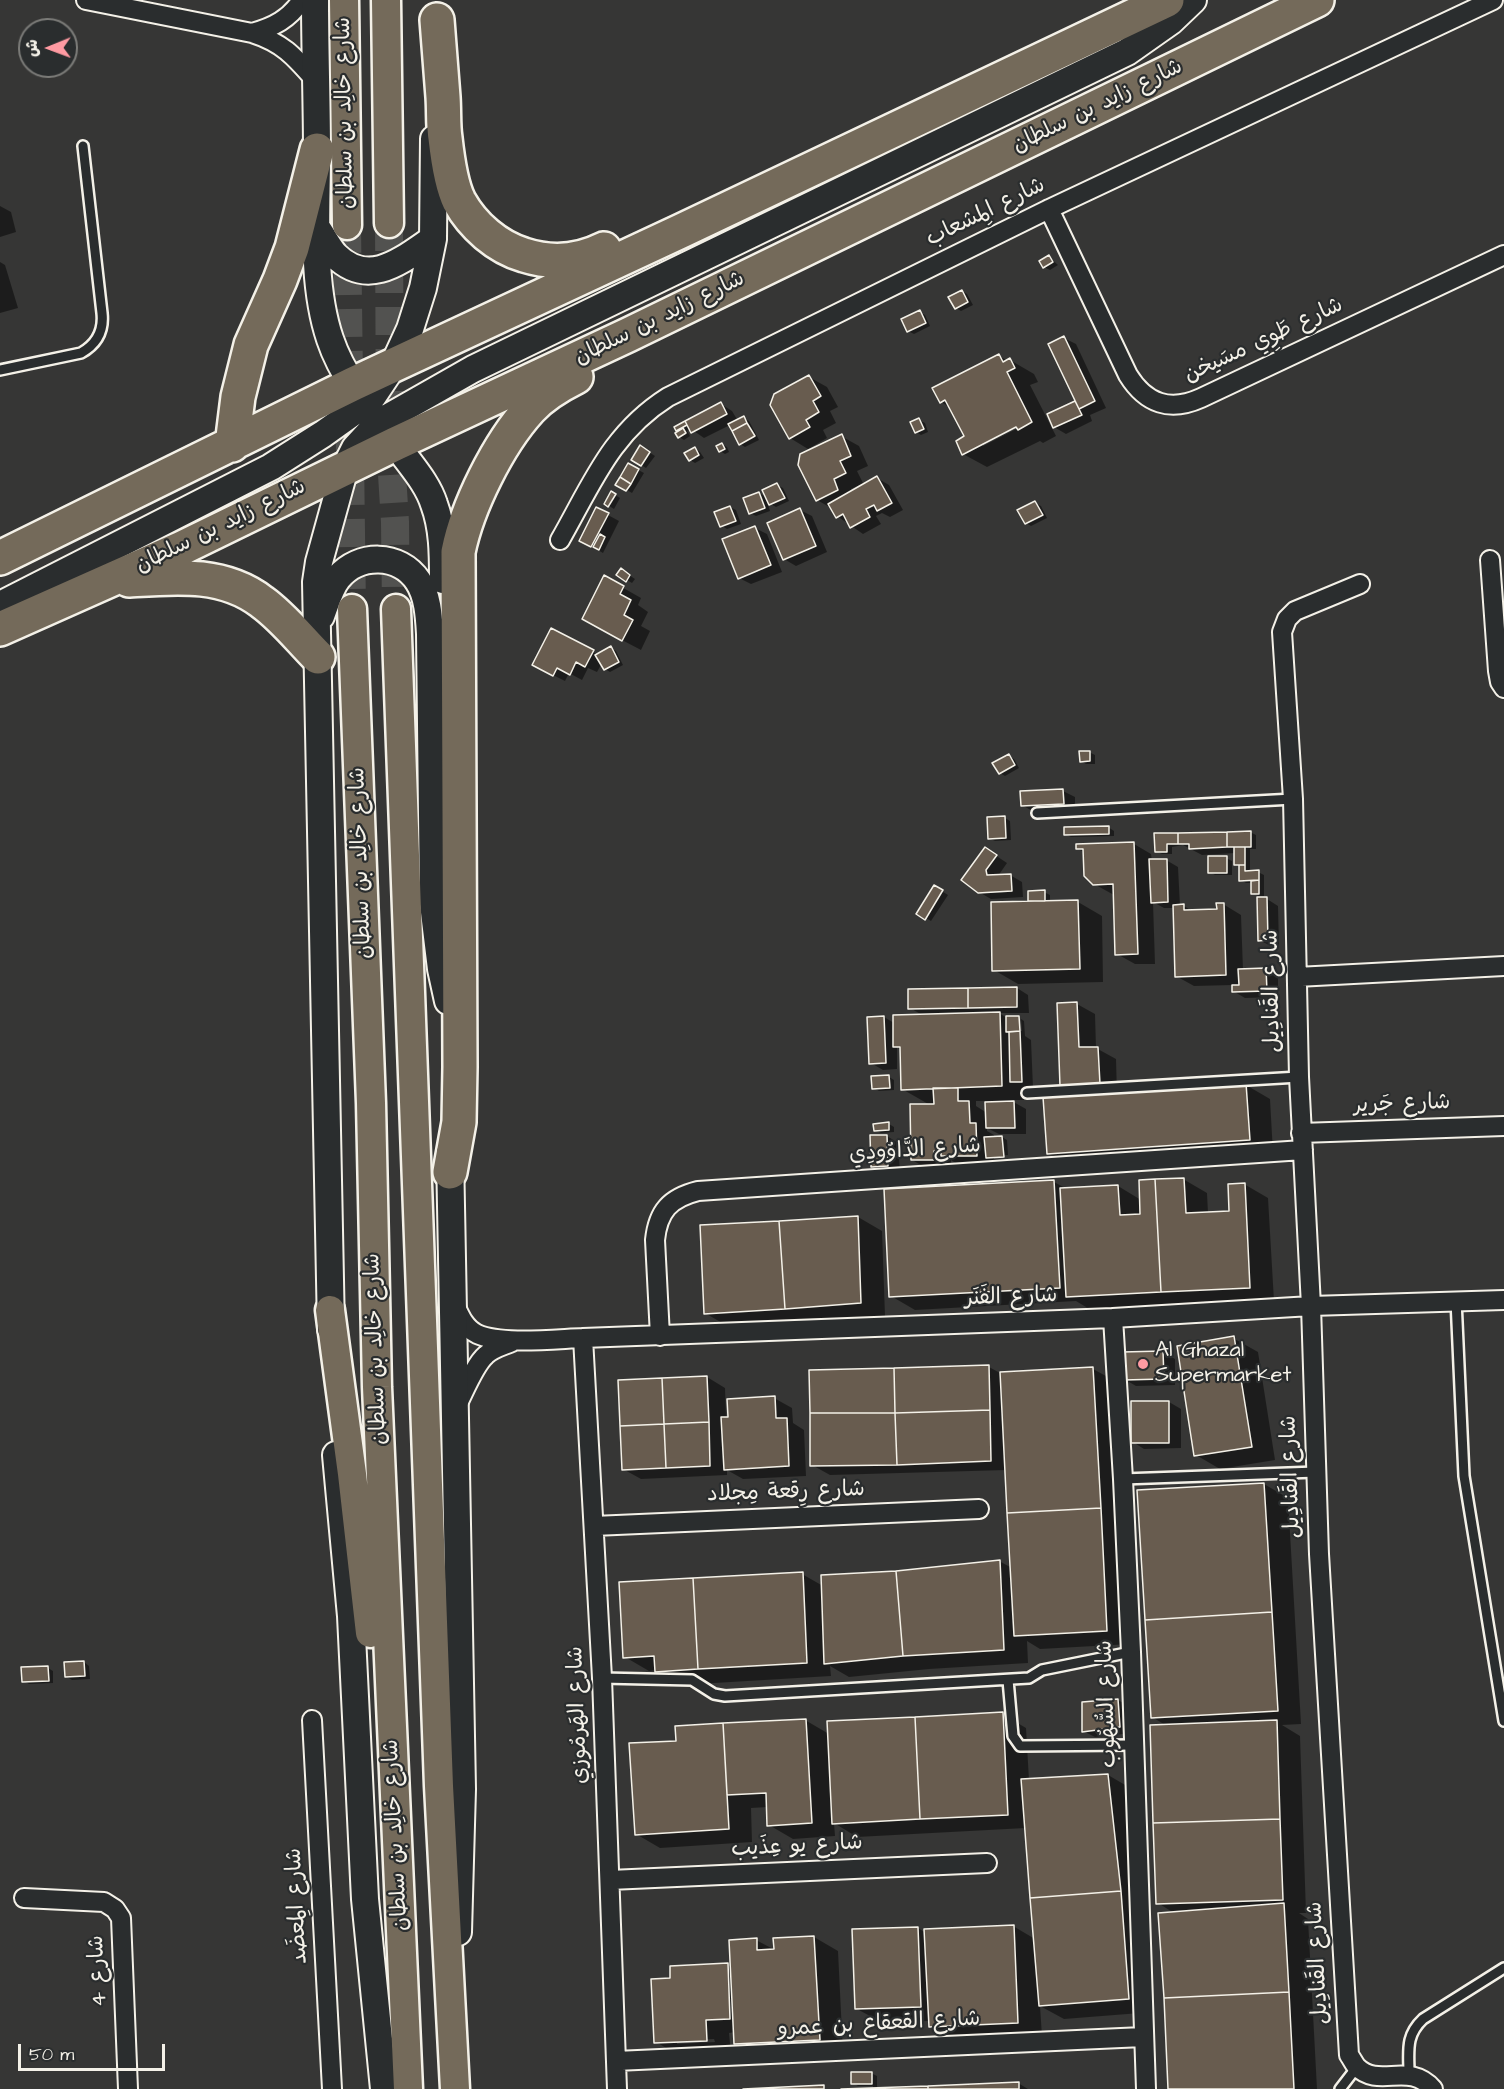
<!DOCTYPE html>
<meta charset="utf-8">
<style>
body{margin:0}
#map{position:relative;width:1504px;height:2089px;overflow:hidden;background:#363635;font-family:"Architects Daughter","Playpen Sans Arabic",sans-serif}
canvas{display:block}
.north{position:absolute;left:18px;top:18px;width:60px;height:60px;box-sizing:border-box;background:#2a2d2e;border:2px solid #7b7b78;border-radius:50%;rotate:269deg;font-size:16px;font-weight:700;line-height:24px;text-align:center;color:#f4f1e8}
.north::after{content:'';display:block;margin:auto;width:21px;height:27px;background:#ff9aa2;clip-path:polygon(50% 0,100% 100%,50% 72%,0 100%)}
.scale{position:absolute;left:18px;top:2044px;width:147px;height:27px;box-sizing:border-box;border:3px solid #f4f1e8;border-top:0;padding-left:8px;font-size:18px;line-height:21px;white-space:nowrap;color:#f4f1e8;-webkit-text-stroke:4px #2a2d2e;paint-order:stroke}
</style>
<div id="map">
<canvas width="1504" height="2089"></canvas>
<div class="north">ش</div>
<div class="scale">50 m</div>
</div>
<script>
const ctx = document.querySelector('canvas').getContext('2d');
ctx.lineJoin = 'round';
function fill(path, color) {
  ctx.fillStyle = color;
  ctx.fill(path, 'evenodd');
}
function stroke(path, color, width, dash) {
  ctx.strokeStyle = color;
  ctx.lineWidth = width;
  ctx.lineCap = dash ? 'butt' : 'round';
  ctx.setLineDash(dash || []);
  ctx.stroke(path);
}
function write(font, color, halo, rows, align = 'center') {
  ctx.font = font + ' "Architects Daughter","Playpen Sans Arabic",sans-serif';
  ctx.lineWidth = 4.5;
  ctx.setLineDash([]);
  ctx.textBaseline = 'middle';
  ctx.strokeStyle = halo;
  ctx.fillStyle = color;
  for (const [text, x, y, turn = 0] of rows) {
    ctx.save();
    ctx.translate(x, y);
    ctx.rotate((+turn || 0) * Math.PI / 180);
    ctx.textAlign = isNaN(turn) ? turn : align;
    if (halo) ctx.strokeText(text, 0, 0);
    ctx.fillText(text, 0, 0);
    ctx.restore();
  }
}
const shadow = new Path2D(`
 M0,206L11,212L16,232L0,237Z
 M1049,257L1058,265L1050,270L1044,267Z
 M0,262L5,265L18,308L0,313Z
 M962,291L967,294L973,305L961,311L956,308Z
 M919,312L925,315L930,326L914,334L908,331Z
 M1064,338L1076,344L1106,408L1090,415L1092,421L1066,434L1054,427L1049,415L1077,401Z
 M999,356L1008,361L1010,360L1034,374L1038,382L1030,385L1056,436L1043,443L1040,441L987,467L963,454L966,437L951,408L941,402ZM1022,422L1024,425L983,446V442Z
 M809,377L827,387L838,407L830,411L836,423L823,430L827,438L808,449L790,438L771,405Z
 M721,404L732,411L738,421L744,418L749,421L759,440L745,447L740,444L730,425L704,438L691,429L687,431L690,436L684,440L679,437L675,428Z
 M919,420L925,423L928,432L921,435L916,432Z
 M841,436L859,446L868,466L857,471L864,485L877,478L889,485L903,510L890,517L882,513L876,516L881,524L863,534L837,516L833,509L817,500ZM862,484L863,486L852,492L851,489Z
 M722,444L727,447L729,452L725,454L720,451Z
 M641,447L655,456L646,468L633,460Z
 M695,448L700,452L704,458L695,463L690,460Z
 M629,465L644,473L632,493L617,484Z
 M777,485L783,488L789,501L776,507L767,502L770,511L756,516L750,513L759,493L768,498Z
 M612,493L620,498L614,509L606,504Z
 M1035,503L1041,506L1047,518L1031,526L1026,523Z
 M730,507L736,510L741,524L727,529L722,526Z
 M597,509L619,521L603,553L581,540Z
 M800,510L812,516L827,552L796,566L784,559Z
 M755,528L767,534L782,572L751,584L739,578Z
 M626,573L635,579L632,583L627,580Z
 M604,577L641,598L638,605L648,612L641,626L650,631L641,650L601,629Z
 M552,630L599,655L611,648L616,651L623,665L610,672L605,669L602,663L597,672L588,668L582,680L569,673L565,681L545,671Z
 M1089,752L1095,755V764H1086L1081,761Z
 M1009,756L1014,759L1019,768L1005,776L1000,773Z
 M1063,791L1075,797V810L1034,812L1022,805Z
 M1005,818L1010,821L1011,840L995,841L989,838Z
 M1108,827L1114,831V836L1071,837L1065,834Z
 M1250,832L1256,835V849H1250V872H1258L1264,875V896H1258L1253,893V883H1246L1241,880L1240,867L1236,865L1235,853L1202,855L1183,845L1172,847V854H1162L1156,851V835Z
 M1134,844L1151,854L1152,861L1166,860L1178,867L1180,906H1184L1192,911L1218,910L1223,904L1241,915L1243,970H1266L1278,976V997L1245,998L1233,991V985L1194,986L1176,976L1174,908H1164L1153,902L1155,964H1135L1117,954L1114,895L1094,884L1084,852L1078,849Z
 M986,849L1007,863L998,876L1010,875L1022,882L1023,897L991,899L979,892Z
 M1226,858L1232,861V875H1215L1210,872Z
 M935,887L948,895L931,921L918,913Z
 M1029,892H1044L1050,895V902H1078L1102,916L1103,982L1018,984L994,970L1030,903Z
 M1267,899L1278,906L1279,946H1271L1259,940Z
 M1017,988L1028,995L1029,1013H999L1007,1018L1020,1019H1018L1019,1031H1022L1021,1019L1024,1021L1025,1036L1031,1040L1033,1088H1025L1026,1100H1010L1026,1109V1134H999L987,1128V1131L994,1135V1138L1002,1137L1007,1140L1008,1155L994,1156V1159H1009L994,1160V1165L960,1166L951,1160V1170H930L912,1160L930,1105L902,1089L901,1050L897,1047V1069L883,1070L871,1063L869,1018L884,1017L894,1023L924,1016L910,1008ZM976,1101H986L987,1113L976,1106Z
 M1077,1004L1095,1014L1096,1048L1116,1059L1117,1094L1246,1085L1270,1099L1273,1153L1072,1167L1048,1153L1081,1096L1061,1085Z
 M889,1077L894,1080V1090L879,1091L874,1088Z
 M889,1124L894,1127V1132L881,1133L875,1130Z
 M887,1136L898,1143L900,1172L884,1173L872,1166Z
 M1183,1179L1207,1193L1208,1213L1231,1212L1244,1184L1268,1198L1274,1301L1091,1310L1076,1301L915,1310L891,1296L885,1190L1054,1182L1067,1189L1118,1186L1141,1200Z
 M858,1217L882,1231L885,1316L729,1327L705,1313L701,1227Z
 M1233,1338L1258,1352L1275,1460L1220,1469L1196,1455Z
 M1163,1352L1175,1359V1385L1136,1386L1124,1379Z
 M989,1367L1000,1373L1093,1369L1117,1382L1131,1644L1040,1649L1027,1641L1028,1663L929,1669L849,1677L830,1666L831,1676L681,1685L656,1670L649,1671L625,1657L802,1574L823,1586L896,1573L999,1561L1012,1568L1007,1470L830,1475L812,1465Z
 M707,1377L725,1388L726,1418L774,1398L792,1408L793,1423L804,1430L806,1476L743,1479L727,1470V1475L641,1479L623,1469Z
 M1169,1402L1181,1409V1448L1144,1449L1133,1442Z
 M1264,1484L1288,1498L1301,1724L1282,1725L1300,1736L1306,1913H1299L1308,1919L1317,2089H1169L1174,1913L1158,1903L1167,1726L1152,1717Z
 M84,1662L89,1666L90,1679L72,1680L66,1676Z
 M48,1668L53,1671V1683L29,1684L24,1681Z
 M1118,1700L1130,1707L1132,1733L1095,1737L1083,1731Z
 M1002,1714L1026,1728L1029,1780L1108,1775L1132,1789L1144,1905L1153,2012L1064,2019L1040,2006L1042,2036L955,2040L931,2026L930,2021L881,2022L857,2009L918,1928L926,1933L1013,1926L1035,1939L1026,1828L857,1837L834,1823L835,1836L793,1839L769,1825L768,1807L751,1808L752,1842L660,1848L636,1834L677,1742L805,1720L829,1734Z
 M814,1937L838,1951L843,2053L760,2057L736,2043L735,2032L729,2033L731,2054L680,2056L656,2042L672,1980L728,1965L732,1967L756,1940L775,1950ZM714,2039L715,2042L677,2044V2041Z
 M871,2073L877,2076V2089H873V2086H858L853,2083Z
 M1018,2083L1028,2089H877Z`);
const building = new Path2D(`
 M1049,255L1053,262L1043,268L1039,261Z
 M962,290L968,302L955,309L948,297Z
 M920,310L926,323L907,332L901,319Z
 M1064,336L1095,401L1079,409L1048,344Z
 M999,354L1003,362L1010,358L1015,368L1007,372L1032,422L1018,430L1016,427L962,455L956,441L964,436L945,400L940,403L932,388Z
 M809,375L821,396L813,401L819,412L806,420L810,427L789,439L770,405L774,394Z
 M1075,401L1082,415L1053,428L1047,414Z
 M721,402L727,414L691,433L685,421Z
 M744,416L747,423L732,431L728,424Z
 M919,418L924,429L915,433L910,422Z
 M685,421L687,425L676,431L674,427Z
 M747,423L755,436L739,445L732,431Z
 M683,428L686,433L678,438L675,433Z
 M842,434L851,456L840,461L846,473L834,479L838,490L816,501L798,465L800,454Z
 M722,443L725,449L719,452L716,446Z
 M640,445L650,452L641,466L631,460Z
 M695,447L699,455L689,461L684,453Z
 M628,463L639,469L631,484L620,477Z
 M877,476L892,503L877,511L874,505L866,509L870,517L850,528L843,514L836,518L828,504Z
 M620,477L631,484L626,491L615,485Z
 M777,483L785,498L769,505L762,490Z
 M611,491L616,494L608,507L604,504Z
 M759,492L765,508L749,514L743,498Z
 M1035,501L1043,515L1025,524L1017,510Z
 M730,506L736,521L720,527L714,512Z
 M596,507L609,513L591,547L579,541Z
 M800,508L816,546L783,560L767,523Z
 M755,526L771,565L738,579L722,539Z
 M600,534L605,537L599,550L593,547Z
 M621,568L630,575L626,582L616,575Z
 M604,575L624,586L620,594L631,600L624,615L633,620L622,641L582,619Z
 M551,628L594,650L585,667L576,662L570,675L557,668L553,676L532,665Z
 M611,646L619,662L604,670L595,655Z
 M1079,751H1090V761L1080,762Z
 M1009,754L1015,765L999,774L992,763Z
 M1063,789L1064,804L1021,806L1020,791Z
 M1005,816L1006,838L988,839L987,817Z
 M1109,826V834L1064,835V827Z
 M1251,831V847H1227V832Z
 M1227,832V847L1189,849V844H1178V833Z
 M1154,833H1178V844H1167V852H1155Z
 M1134,842L1138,954L1115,955L1113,884L1093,885L1084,876L1083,849H1076V844Z
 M985,847L997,855L986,870L987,875L1011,874L1012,891L978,893L961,880Z
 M1234,847H1245V865H1234Z
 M1208,856H1227V873H1208Z
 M1149,859H1167L1168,902L1151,903Z
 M1239,865H1245V871L1259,870V880L1239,881Z
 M1259,880V894H1251V881Z
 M934,885L943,890L925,920L916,914Z
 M1045,890V901H1028V891Z
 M1257,897H1267L1268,940L1258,941Z
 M1078,900L1080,969L992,971L991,902Z
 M1216,903H1224L1226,975L1175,977L1173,905L1184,904V910L1217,909Z
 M1266,968L1267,991L1232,992V985H1239L1238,969Z
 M1017,987V1007L968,1008V988Z
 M968,988V1008L908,1009V989Z
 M1077,1002L1079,1047H1098L1100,1084L1060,1086L1057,1003Z
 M1000,1012L1002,1086L901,1090L900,1047H893V1015Z
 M884,1016L886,1063L869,1064L867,1017Z
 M1006,1016H1019L1020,1031L1006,1032Z
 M1020,1031L1022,1082H1010L1009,1032Z
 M889,1075L890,1088L872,1089L871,1076Z
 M1246,1083L1250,1140L1047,1154L1043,1097Z
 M933,1088H958V1101H969L970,1123H976L977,1156H941V1151H934V1160H911L910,1104H934Z
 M1014,1101L1015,1128H986L985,1102Z
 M889,1122V1130L874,1131L873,1124Z
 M870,1135H887L888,1166L871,1167Z
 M1002,1136L1004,1157L986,1158L984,1137Z
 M1184,1178L1186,1213L1229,1211L1228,1184L1245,1183L1250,1288L1161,1292L1155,1179Z
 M1155,1179L1161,1292L1066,1297L1060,1188L1118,1185L1120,1215L1140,1214L1139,1180Z
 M1054,1180L1060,1288L889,1297L884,1189Z
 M858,1216L861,1303L785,1309L779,1221Z
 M779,1221L785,1309L704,1314L700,1225Z
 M1234,1336L1252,1447L1194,1456L1177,1346Z
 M1163,1351L1164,1379L1123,1380L1122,1352Z
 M989,1365L990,1410L895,1413L894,1368Z
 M1093,1367L1101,1508L1007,1513L1000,1372Z
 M894,1368L895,1413H810L809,1370Z
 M707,1376L709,1422L664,1424L662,1378Z
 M662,1378L664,1424L620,1426L618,1380Z
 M775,1396L776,1418H787L789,1466L724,1470L721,1417H728L727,1399Z
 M1131,1401H1169V1443H1131Z
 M990,1410L991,1461L897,1465L895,1413Z
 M810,1413H895L897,1465L810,1466Z
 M709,1422L710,1466L666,1468L664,1424Z
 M664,1424L666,1468L622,1470L620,1426Z
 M1264,1483L1272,1612L1145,1620L1137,1490Z
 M1101,1508L1107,1631L1014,1636L1007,1513Z
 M1000,1560L1004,1650L903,1656L896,1571Z
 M896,1571L903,1656L824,1664L821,1575Z
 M803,1572L807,1663L698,1669L693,1578Z
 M693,1578L698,1669L655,1672L654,1656L623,1658L619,1582Z
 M1272,1612L1278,1711L1151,1718L1145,1620Z
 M84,1661L85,1676L65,1677L64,1662Z
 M48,1666L49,1681L22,1682L21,1667Z
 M1118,1699L1120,1727L1082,1732V1702Z
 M1003,1712L1008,1815L920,1819L915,1717Z
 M915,1717L920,1819L832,1824L827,1721Z
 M806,1719L812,1823L767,1826L766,1793L727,1795L723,1723Z
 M1277,1720L1280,1819L1153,1823L1150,1725Z
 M723,1723L729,1829L635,1835L629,1743L676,1741L675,1726Z
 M1108,1774L1121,1891L1030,1898L1021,1779Z
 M1280,1819L1283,1900L1156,1904L1153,1823Z
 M1121,1891L1129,1999L1039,2006L1030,1898Z
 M1284,1903L1289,1992L1164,1998L1158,1913Z
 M1014,1925L1018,2023L929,2027L924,1929Z
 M918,1927L921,2007L855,2009L852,1929Z
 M814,1936L820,2040L734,2044L729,1940L757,1938V1950L774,1949L773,1938Z
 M728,1963L730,2019L706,2020L707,2041L654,2043L651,1979L670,1978V1966Z
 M1289,1992L1294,2089H1168L1164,1998Z
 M851,2072H872V2084H851Z
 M1019,2082V2089H928V2086Z
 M824,2085V2089H743Z
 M928,2086V2089H841Z`);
const primaryTunnel = new Path2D(`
 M389,223L390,443L395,522L396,609
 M347,225L352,609`);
const lane = new Path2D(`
 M0,370L81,353C97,344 104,331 102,313L83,146
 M1037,813L1293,799
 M1027,1093L1299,1077
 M1456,1300L1464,1476L1504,1721
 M1123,1479L1316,1472
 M602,1678L692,1680L714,1694L725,1696L1029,1678L1042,1670L1131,1652
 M1008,1680L1013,1736L1020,1746L1134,1745
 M1409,2074C1409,2051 1405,2036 1423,2019L1504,1968
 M1340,2089L1357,2067`);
const street = new Path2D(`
 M86,0L252,33C283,43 294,56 315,80
 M252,33C274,27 289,19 302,0
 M1049,209L1128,375C1146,404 1170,412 1201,398L1504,255
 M560,540C592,484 611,433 668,397L1049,209L1493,0
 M1490,560L1498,671L1500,682L1504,688
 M1360,584L1295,611L1287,619L1282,632L1293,799L1299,1077L1311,1306L1319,1554L1349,2055C1352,2059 1354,2064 1357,2067C1379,2089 1409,2061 1433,2089
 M1297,977L1504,966
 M1301,1133L1504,1126
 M455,1305C460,1316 465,1328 477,1334C501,1345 555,1339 583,1338L1113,1318L1311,1306L1504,1300
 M1113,1318L1123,1479L1131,1652L1146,2089
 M660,1336L655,1240C658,1211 670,1198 698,1191L1303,1150
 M583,1338L602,1678L617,2089
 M455,1409C463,1395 474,1365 486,1355C493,1348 503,1346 512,1342
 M594,1526L979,1509
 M312,1720L332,2089
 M610,1880L987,1863
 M24,1898L104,1902L115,1909L121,1918L128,2089
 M616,2061L1143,2037`);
const secondary = new Path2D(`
 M315,0C315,51 317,103 317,154C317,213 311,283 330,339C344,381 377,419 403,454C414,469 428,485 434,504C443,528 443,554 443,580
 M317,228C323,236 328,247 335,255C369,289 402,260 433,239
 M0,605L271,467L323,434L365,404L373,396L393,366L410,329L423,288L433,239L434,139
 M321,616C326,603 330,588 338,578C359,553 399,553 418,581C428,596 429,617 430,634L433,904L441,969L448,1001
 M450,1153L462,1789L458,1932
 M331,1329L316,582L319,562L345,468L355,448L378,423L473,369L1127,52L1171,21L1193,0
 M336,1455L351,1616L365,1899L384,2089`);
const primary = new Path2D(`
 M344,0L347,225
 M386,0L389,223
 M352,609L371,1103L377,1387L408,2089
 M396,609L439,1786L455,2089
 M330,1310L352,1474L370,1633`);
const highway = new Path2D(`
 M437,20C439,45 441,71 443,97C444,111 443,125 445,138C447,156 451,185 459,201C473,226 497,247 524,255C552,264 578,262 604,249
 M232,445L238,397L251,345L280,280L292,248L317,150
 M0,558L353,384L681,231L1167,0
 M129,580C175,577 223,572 262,602C283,617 300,639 318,657
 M0,629L182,548L395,444L628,335L1317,0
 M450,1172L459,1122L460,1067L458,552C467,507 498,444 530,409C542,396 560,385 576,377`);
const markers = [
 [1143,1364,6,"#ff9aa2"]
];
const streetNames = [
 ["شارع زايد بن سلطان",1098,107,-26],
 ["شارع خالِد بن سلطان",346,113,-91],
 ["شارع المِشعاب",986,213,-26],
 ["شارع زايد بن سلطان",660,319,-26],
 ["شارع طَوِي مسَيخن",1264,341,-25],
 ["شارع زايد بن سلطان",221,527,-26],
 ["شارع خالِد بن سلطان",362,863,-92],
 ["شارع القَنادِيل",1273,991,-91],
 ["شارع جَرير",1402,1105,-2],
 ["شارع الدَّاوُودِي",915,1151,-4],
 ["شارع الفَنَر",1011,1298,-2],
 ["شارع خالِد بن سلطان",377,1349,-92],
 ["شارع القَنادِيل",1292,1477,-92],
 ["شارع رِقعة مِجلاد",786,1493,-2],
 ["شارع السُّهُوب",1108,1704,-92],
 ["شارع الهَرمُوزي",579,1715,-92],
 ["شارع خالِد بن سلطان",397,1835,-93],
 ["شارع يو عِذَيب",797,1847,-3],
 ["شارع المِعضَد",298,1906,-93],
 ["شارع القَنادِيل",1319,1963,-93],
 ["شارع 4",99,1971,-93],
 ["شارع القعقاع بن عمرو",879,2025,-3]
];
const poiNames = [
 ["Al Ghazal",1155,1351],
 ["Supermarket",1155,1376]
];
fill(shadow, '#0007');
fill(building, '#685c4f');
stroke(building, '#f4f1e8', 1.5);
stroke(primaryTunnel, '#525250', 28, [28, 14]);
stroke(lane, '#f4f1e8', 14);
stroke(street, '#f4f1e8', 22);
stroke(secondary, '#f4f1e8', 30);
stroke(primary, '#f4f1e8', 33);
stroke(highway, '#f4f1e8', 38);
stroke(lane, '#2a2d2e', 9);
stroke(street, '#2a2d2e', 18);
stroke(secondary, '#2a2d2e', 26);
stroke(primary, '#746a5a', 28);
stroke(highway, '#746a5a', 33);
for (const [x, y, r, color] of markers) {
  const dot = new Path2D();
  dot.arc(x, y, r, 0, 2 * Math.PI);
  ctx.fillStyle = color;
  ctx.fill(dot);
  stroke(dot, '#2a2d2e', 2);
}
write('22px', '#f4f1e8', '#2a2d2e', streetNames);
write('22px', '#f4f1e8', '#2a2d2e', poiNames, 'left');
</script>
